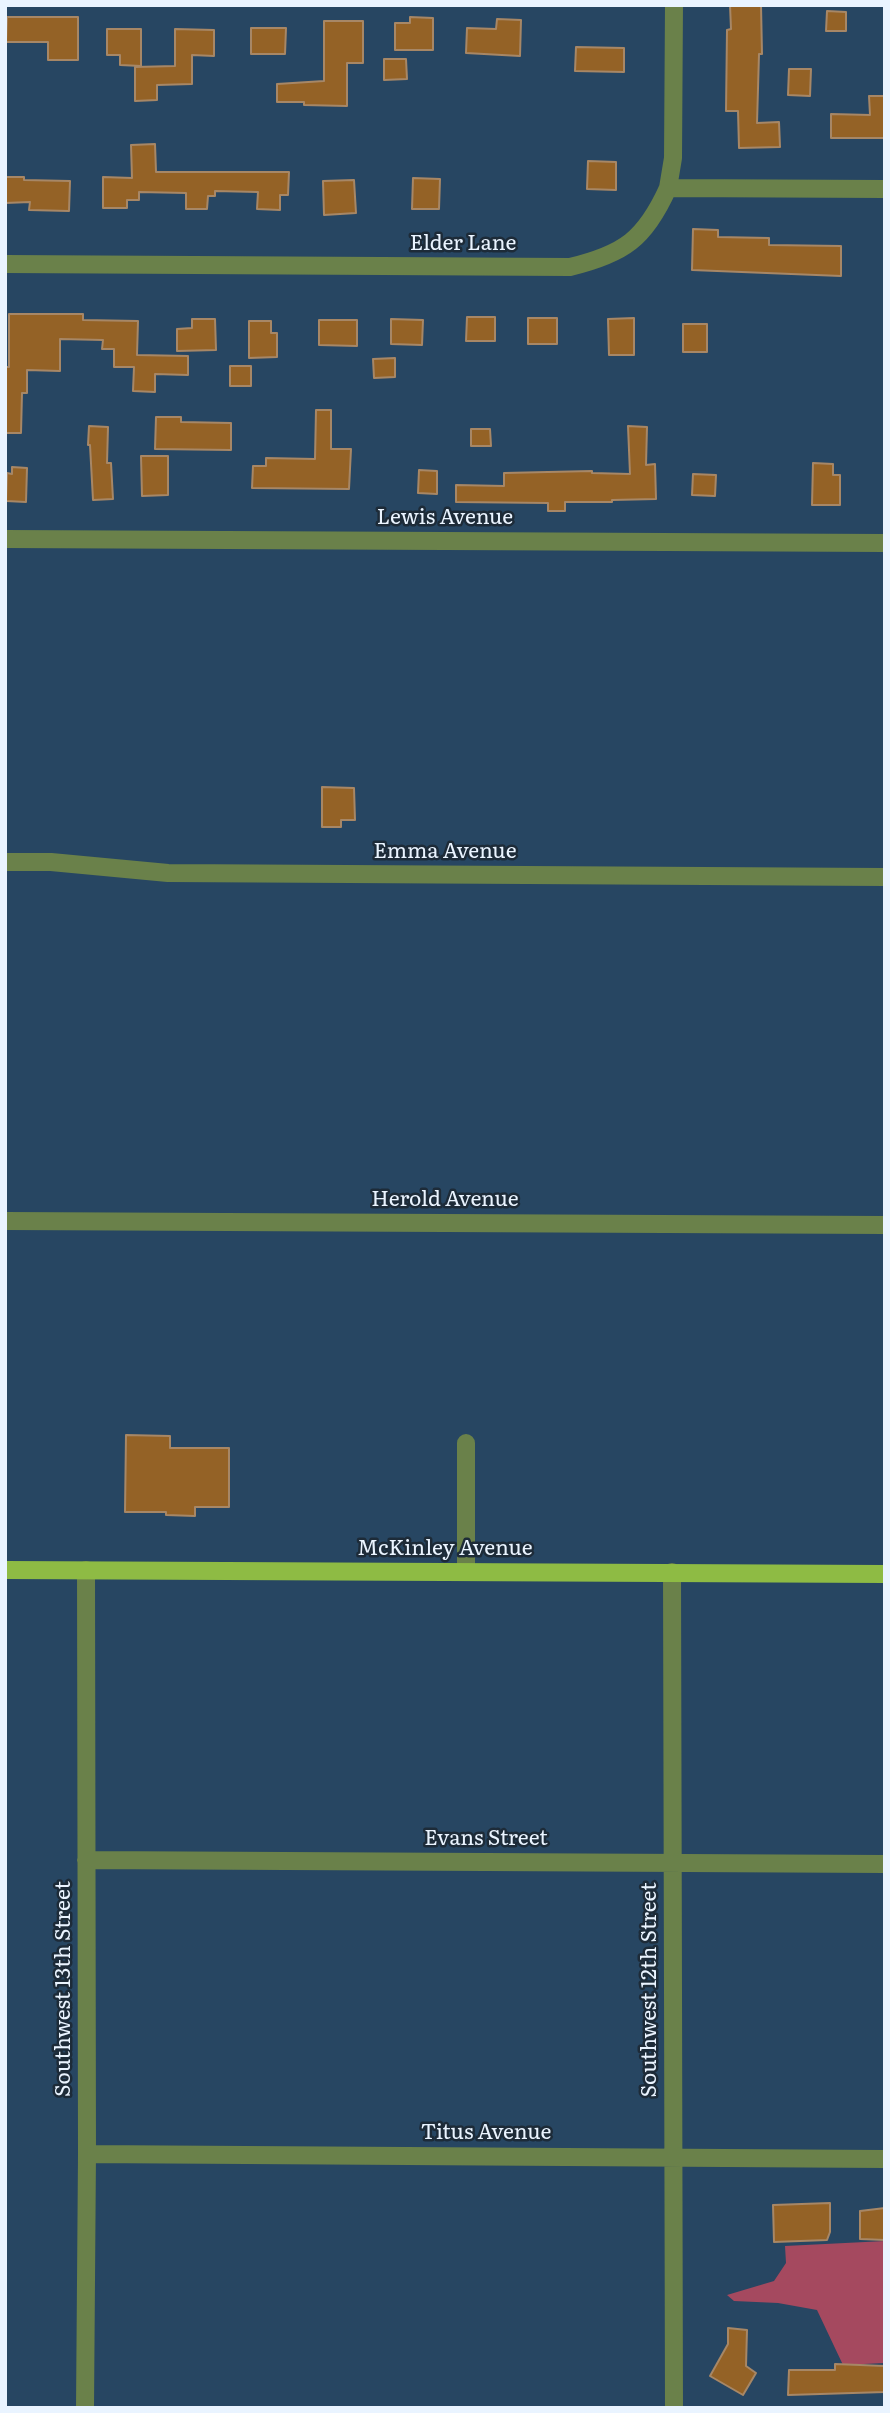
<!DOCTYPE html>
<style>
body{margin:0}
#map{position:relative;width:890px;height:2413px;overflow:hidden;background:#274662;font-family:Literata,serif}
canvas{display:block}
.frame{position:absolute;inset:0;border:7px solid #eaf4ff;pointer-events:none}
</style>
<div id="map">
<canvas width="890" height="2413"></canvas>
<div class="frame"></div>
</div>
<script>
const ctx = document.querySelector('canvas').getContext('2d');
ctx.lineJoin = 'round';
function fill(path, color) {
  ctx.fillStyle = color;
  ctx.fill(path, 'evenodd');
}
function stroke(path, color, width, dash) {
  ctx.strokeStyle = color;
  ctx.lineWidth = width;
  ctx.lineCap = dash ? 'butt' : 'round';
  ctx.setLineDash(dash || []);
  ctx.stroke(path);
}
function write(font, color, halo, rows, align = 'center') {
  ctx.font = font + ' Literata,serif';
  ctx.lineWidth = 5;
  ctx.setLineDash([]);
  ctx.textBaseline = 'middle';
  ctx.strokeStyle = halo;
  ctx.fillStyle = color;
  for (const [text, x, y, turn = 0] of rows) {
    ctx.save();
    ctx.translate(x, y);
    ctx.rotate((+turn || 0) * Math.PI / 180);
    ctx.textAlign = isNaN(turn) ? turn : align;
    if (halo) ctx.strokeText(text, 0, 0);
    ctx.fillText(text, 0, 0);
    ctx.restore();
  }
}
const forest = new Path2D(`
 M885,2241V2363L843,2365L817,2310L778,2303L734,2301L727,2295L774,2281L786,2263L785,2246Z`);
const building = new Path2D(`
 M730,5H761L762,54H759L757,123L779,122L780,147L739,148L738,111H726L727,30L731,29Z
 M827,11L846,12V31H826Z
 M7,17H78V60H48V42H6Z
 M410,17L433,18V50H395V23H410Z
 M497,19L521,20L520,56L466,53L467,28L496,29Z
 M324,21H363V63H347V106L304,105V102H277V84L324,81Z
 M251,28H286L285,54H251Z
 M107,29H141V66L120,65V55H107Z
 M175,29L214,30V56L192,55V84L157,85V100L135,101V67L175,66Z
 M576,47L624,48V72L575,71Z
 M384,59H406L407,79L384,80Z
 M789,69H811L810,96L788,95Z
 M869,96H885V138H831V114L870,115Z
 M155,144L156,172H289L288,195H280V210L257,209L258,192L215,191V196H208L207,209H186V193L139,192V200H127V208H103V177L132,178L131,145Z
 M588,161L616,162V190L587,189Z
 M5,177H24V180L70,181L69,211L29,210L30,202L5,203Z
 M413,178L440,179L439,209H412Z
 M354,180L356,213L324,215L323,181Z
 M693,229L718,230V237L769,238V245L841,246V276L692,270Z
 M9,314H83V320L138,321L137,355L188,356V375L155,374V392L133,391L134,367H114V349H102L103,340L60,339V371L27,370V393H22L21,433H5V367H9Z
 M467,317H495V341H466Z
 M528,318H557V344H528Z
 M634,318V355H609L608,319Z
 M192,319H215L216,350L177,351V329L192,328Z
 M391,319L423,320L422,345L391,344Z
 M319,320H357V346L319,345Z
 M249,321H271V333H277V357L249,358Z
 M683,324H707V352H683Z
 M395,358V377L374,378L373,359Z
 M230,366H251V386H230Z
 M316,410H331V449H351L349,489L252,488L253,466H266V458L315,459Z
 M156,417H181V422L231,423V450L155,449Z
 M89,426L108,427L107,463H111L113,499L93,500L90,445H88Z
 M628,426L647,427L646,465L655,464L656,499L612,500V502H565V511H548V503L456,502V485L504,486V473L592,471V473L630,474Z
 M471,429H490L491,446H471Z
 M141,456H168V495L142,496Z
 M813,463L833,464V475H840V505H812Z
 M12,467L27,468L26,502L6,501L7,473L12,474Z
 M419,470L437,471V494L418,493Z
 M693,474L716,475L715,496L692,495Z
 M322,787L354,788L355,820H341V827H322Z
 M126,1435L170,1436V1448H229V1507H195V1516L166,1515V1512H125Z
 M830,2203V2232L827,2240L774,2242L773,2205Z
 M885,2208V2240L860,2239V2211Z
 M728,2328L747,2330L746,2366L756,2373L743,2395L710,2376L728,2344Z
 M835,2364L885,2366V2392L788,2395L789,2370H835Z`);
const minor = new Path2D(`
 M668,188L673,158L674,5
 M5,264L570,267C624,254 645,239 668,188L885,189
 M5,539L885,543
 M5,862H51L168,873L885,877
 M5,1221L885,1225
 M466,1572V1443
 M672,1572L674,2408
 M86,1860L885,1864
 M87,2154L885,2159
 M85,2408L87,2154L86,1570`);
const major = new Path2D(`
 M5,1570L885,1574`);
const streetNames = [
 ["Elder Lane",463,244],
 ["Lewis Avenue",445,518],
 ["Emma Avenue",445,852],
 ["Herold Avenue",445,1200],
 ["McKinley Avenue",445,1549],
 ["Evans Street",486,1839],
 ["Southwest 13th Street",64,1989,-90],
 ["Southwest 12th Street",650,1990,-90],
 ["Titus Avenue",486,2133]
];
fill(forest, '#a5495f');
fill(building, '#946226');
stroke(building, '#a78766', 2);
stroke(minor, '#6a814a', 18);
stroke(major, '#8ebb44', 18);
write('21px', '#eaf4ff', '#1d2b38', streetNames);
</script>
